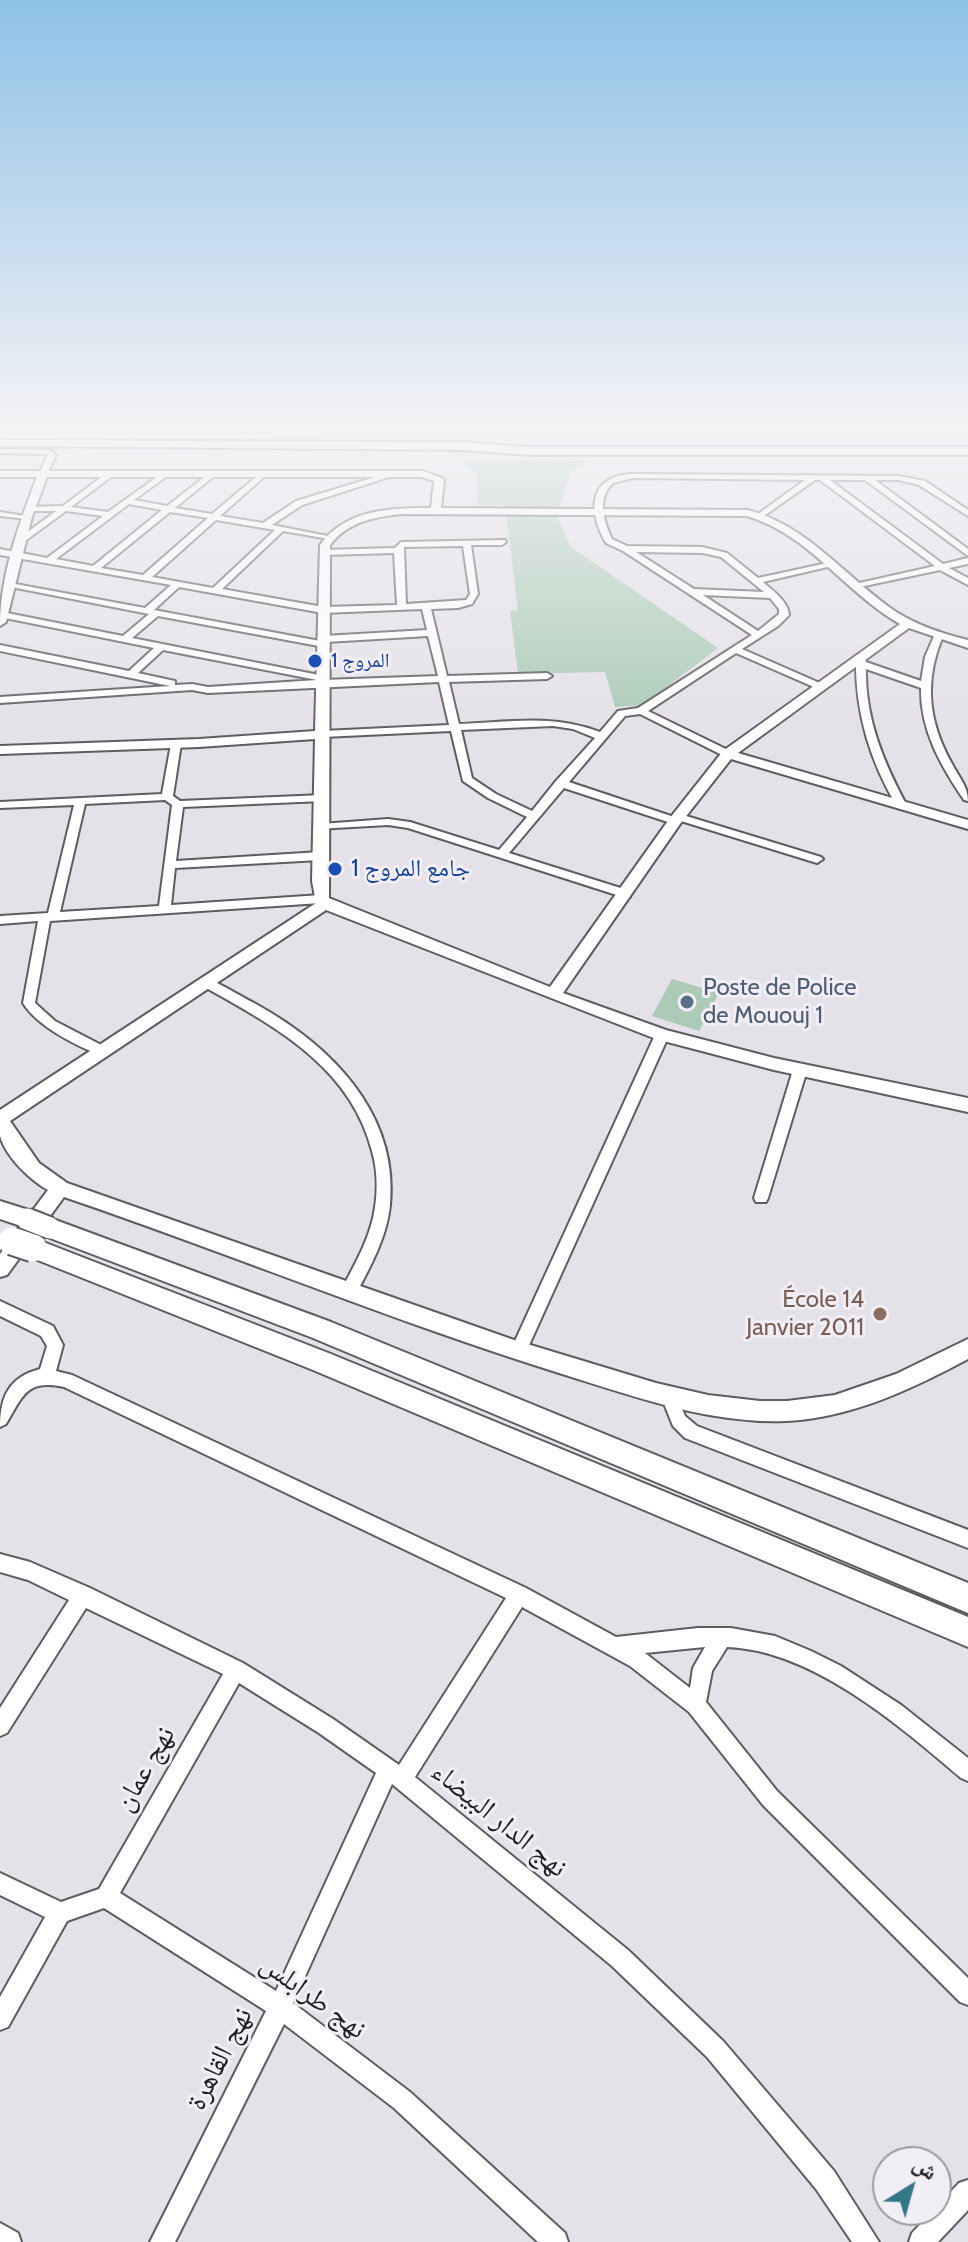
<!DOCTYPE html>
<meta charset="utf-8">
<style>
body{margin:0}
#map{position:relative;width:968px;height:2242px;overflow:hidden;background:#e5e1e8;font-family:Cabin,"Noto Naskh Arabic",sans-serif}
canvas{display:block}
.north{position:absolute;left:872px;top:2146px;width:80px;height:80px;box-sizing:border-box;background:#f2eef5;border:2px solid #9e9a9f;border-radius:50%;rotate:37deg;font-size:22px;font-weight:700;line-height:32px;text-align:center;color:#1f1d1f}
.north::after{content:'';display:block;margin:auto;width:28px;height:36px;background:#347887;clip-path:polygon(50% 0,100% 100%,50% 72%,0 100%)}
</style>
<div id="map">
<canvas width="968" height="2242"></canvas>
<div class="north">ش</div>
</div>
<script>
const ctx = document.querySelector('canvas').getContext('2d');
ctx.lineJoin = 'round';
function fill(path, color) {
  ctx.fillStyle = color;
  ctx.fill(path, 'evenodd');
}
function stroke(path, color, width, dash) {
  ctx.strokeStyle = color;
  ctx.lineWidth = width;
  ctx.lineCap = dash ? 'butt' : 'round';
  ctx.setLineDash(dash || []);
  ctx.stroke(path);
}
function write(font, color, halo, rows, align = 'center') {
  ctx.font = font + ' Cabin,"Noto Naskh Arabic",sans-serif';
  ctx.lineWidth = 6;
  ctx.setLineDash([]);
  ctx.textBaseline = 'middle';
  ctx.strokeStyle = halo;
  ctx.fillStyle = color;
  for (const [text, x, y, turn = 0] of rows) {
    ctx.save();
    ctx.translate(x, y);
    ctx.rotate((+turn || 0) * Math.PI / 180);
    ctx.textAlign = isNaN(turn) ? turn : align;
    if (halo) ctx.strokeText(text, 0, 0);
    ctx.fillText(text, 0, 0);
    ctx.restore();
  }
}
const green = new Path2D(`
 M464,459L591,461L571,471L557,516L571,547L718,648L643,705L615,707L605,672L518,674L510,611L518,610L505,505H477V473L463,464Z
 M672,979L719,993L699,1031L652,1016Z`);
const minor = new Path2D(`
 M0,449L50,450L56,455L47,474L43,476L39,474L48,454L0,453Z
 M108,472L115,474L71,507L108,512L164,472L168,474L167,476L134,500L167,506L211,472L215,474L214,476L175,508L212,514L262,472L266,474L265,476L220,516L263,523L296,501L392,472V476L302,505L272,525L333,537L329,539L283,531L222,589L323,607L397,605L394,553L324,555L321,554V550L395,548L401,542L505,540L506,542L502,545H471L478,594L472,604L458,608L431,609L447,676L547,673L552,676L547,679L449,682L459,724C509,722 553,714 600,732L618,711L638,708L752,635L623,551L606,543C586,508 590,474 636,474L899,476L925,481L968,510V516L919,485L899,480H875L968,549V556L865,480H830L943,564L968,558V564L949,568L968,578V585L940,570L855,588V584L935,566L820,480H815L761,518L757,516L758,514L805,480L633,478L613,483C596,498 604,522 612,539L627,546L702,547L727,553L758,578L832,562L836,565L763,582C773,591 788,601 789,615L778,626L742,649L822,684V688H816L736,653L648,711L732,752V756H724L640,714L625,716L569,782L674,817L679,814L683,815L821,857L823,859L817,863L681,821L675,824L671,823L564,788L509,853L630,891V897L626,898L408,828L388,825L317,829V825L321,824L388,819L410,822L499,850L527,817L488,798L463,781L451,731L323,737L318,734L323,731L449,725L439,682L208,693L192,690L0,703V697L170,686L0,651V645L129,671L154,648L0,617L2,612L123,636L149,614L6,586L10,583L145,608L171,585L0,555V549L47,558L103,516L66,511L25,541L18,539L56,511H26V507L63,506ZM129,504L162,510L93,566L56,559ZM170,512L208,518L143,575L101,568ZM216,520L275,530L213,588L152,577ZM463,546L470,594L466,600L406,604L404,547ZM636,552L702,553L721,557L764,592L694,589ZM179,587L323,613L422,609L427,630L324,636L321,637L320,641L154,610ZM703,595L770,598L779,609V614L758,631ZM158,616L324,647L329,644L326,642L428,636L438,676L322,680L324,678L319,675L132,638ZM163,650L317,680L208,687L192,684L175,685V681L138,673ZM553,726L573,729L595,738L556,781L532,811L496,794L472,778L461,730Z
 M0,512L31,517L27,519L0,516Z
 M935,634L943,636C924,681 928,720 951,762C958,776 968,786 968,801L964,800C941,766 920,730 921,688L866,669C865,719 884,763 907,806L902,809L898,808C870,762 855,712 856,658L864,656L866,662L921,681L925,657Z
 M176,741L181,744L173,796L180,801L323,795L328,798L323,801L183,807L176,861L320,852L326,856L320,860L175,868L171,905L321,895L327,899L321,903L50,921L35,1003L55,1021L105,1047L107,1050L100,1055C75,1045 37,1026 23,1003L38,921L0,924V916L48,913L74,805L0,808V802L162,794L171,744ZM165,800L172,805L159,906L60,912L85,804Z
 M205,978C222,984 238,995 254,1003C329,1044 399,1112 390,1205C387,1237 370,1267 355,1296L349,1298L343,1296L341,1291C353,1267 367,1244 373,1218C378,1196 378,1172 372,1151C350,1065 272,1025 201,985L199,982L201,979Z
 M662,1030L669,1035L526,1352L524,1357L518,1359L512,1357L510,1352L655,1035Z
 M800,1065L807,1070L768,1198L766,1202H756L754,1198L793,1070Z
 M0,1301L53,1326L63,1345L56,1371L72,1375L526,1588L616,1637L698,1628H731L775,1636L811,1651L841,1666L901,1705L968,1758V1781L961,1778C899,1725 812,1650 727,1647L712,1671L706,1702L777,1791L968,1978V2005L960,2002L763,1805L689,1712L630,1666L522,1607L415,1777L628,1950L723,2041L834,2171L879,2242H852L816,2189L707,2057L612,1966L392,1784L293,2003L410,2092L565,2233L568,2242H538L394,2108L284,2024L175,2242H150L266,2011L104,1908L67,1921L8,2027L0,2030V1997L45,1917L0,1895V1873L61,1902L99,1889L223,1674L86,1608L7,1733L0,1736V1708L69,1600L28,1580L0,1572V1554L30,1562L90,1588L243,1663L333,1719L399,1765L506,1598L64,1387C26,1379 23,1396 6,1424L0,1427C0,1397 9,1377 40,1369L47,1346L41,1336L0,1316ZM705,1647L693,1668L690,1688L645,1653ZM239,1683L319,1733L376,1773L276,1991L120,1893Z
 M669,1389L675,1391L685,1416L697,1426L968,1530V1548L685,1438L673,1426L661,1396L663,1391Z
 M968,2180V2210L938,2242H909L912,2233L959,2183Z
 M0,2223L18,2233L21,2242H0Z`);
const tertiary = new Path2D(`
 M0,471H423L444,479L441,508L748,510C807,526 841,572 889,607C912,624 940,633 968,640V648L909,628L738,753L968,820V829L731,759L680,824L563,993L666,1030L774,1058L968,1098V1112L774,1070L656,1039L326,910L10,1121L39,1163L67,1183L514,1340L656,1383L708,1395L760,1401H787L835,1395L896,1374L968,1339V1359C912,1389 851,1418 786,1421C707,1424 630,1395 556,1372C390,1320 229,1253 64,1197L7,1275L0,1277V1254L48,1190C30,1180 6,1157 0,1136C0,1129 0,1118 0,1110L316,903L312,881L315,739L199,747L0,754V746L199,739L315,731L320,545C346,509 390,508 431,508L434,481L422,477H47L32,517L6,622L0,626C0,575 19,524 37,477H0ZM401,514L747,516C810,535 844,592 900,624L723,751L670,818L550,987L329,898L330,545C347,522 374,517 401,514Z`);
const trunk = new Path2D(`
 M0,440L461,442L530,447H968V455H530L461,450L0,446Z
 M0,1201L35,1212L39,1219L35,1226L27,1228L0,1219Z
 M50,1218L331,1322L968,1583V1613L313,1338L42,1235L38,1228L42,1221Z
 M33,1238L331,1354L968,1617V1647L313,1370L25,1255L21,1248L25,1241Z`);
const trunkBridgeFar1 = new Path2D(`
 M27,1219L50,1228
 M10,1240L18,1243`);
const trunkBridge = new Path2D(`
 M12,1241L33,1248`);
const markers = [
 [315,661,8,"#1a4fb4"],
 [335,869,8,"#1a4fb4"],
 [687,1002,8,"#5c6f8a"],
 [880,1314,8,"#8d6e63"]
];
const farTransitnames = [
 ["المروج 1",331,661]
];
const transitNames = [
 ["جامع المروج 1",351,869]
];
const serviceNames = [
 ["Poste de Police",703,988],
 ["de Mououj 1",703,1016]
];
const educationNames = [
 ["École 14",864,1300],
 ["Janvier 2011",864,1328]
];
const nearStreetnames = [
 ["نهج عمان",145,1769,-60],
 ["نهج الدار البيضاء",499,1820,39],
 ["نهج طرابلس",313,1997,36],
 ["نهج القاهرة",220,2059,-63]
];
fill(green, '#abcbb7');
stroke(minor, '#5f5c61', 4);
stroke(tertiary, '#5f5c61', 4);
stroke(trunk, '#5f5c61', 4);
fill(minor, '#fff');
fill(tertiary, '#fff');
fill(trunk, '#fff');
stroke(trunkBridgeFar1, '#5f5c61', 25, []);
stroke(trunkBridge, '#5f5c61', 31, []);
stroke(trunkBridgeFar1, '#fff', 21);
stroke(trunkBridge, '#fff', 27);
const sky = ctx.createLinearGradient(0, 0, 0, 738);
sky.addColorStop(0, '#8ec1e7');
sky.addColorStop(0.57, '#f3f2f5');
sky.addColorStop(1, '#f3f2f500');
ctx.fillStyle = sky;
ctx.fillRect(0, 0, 968, 738);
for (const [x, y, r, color] of markers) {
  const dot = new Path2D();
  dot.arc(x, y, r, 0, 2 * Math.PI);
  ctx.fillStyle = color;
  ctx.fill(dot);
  stroke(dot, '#f2eef5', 3);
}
write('20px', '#164399', '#f2eef5', farTransitnames, 'left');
write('24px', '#164399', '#f2eef5', transitNames, 'left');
write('24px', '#4e5e75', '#f2eef5', serviceNames, 'left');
write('24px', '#785e54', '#f2eef5', educationNames, 'right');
write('28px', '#1f1d1f', '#f2eef5', nearStreetnames);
</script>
